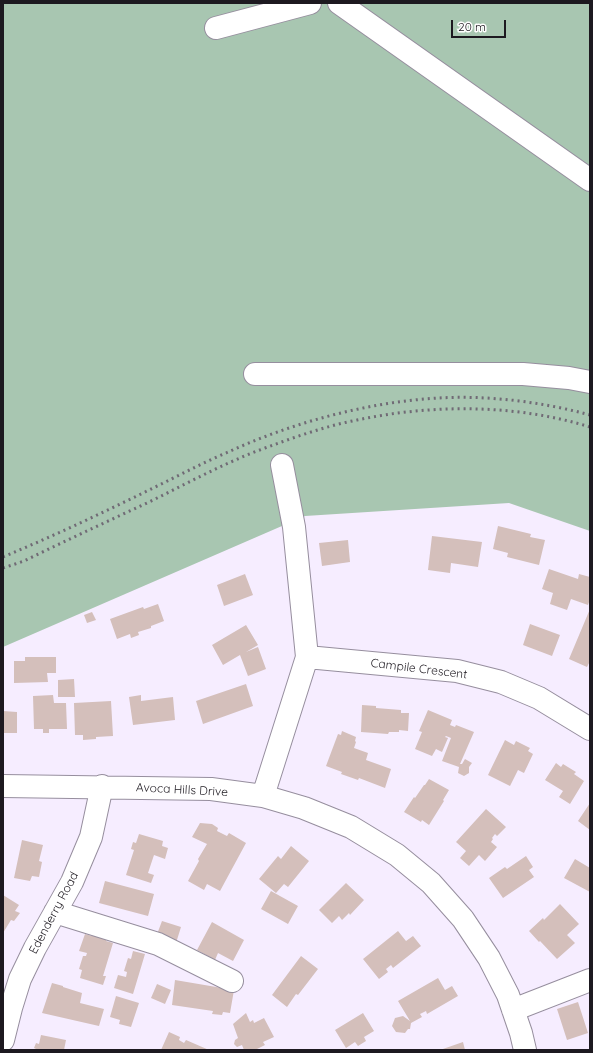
<!DOCTYPE html>
<style>
body{margin:0}
#map{position:relative;width:593px;height:1053px;overflow:hidden;background:#f6edff;font-family:Quicksand,sans-serif}
canvas{display:block}
.frame{position:absolute;inset:0;border:4px solid #1d1920;pointer-events:none}
.scale{position:absolute;left:451px;top:20px;width:55px;height:18px;box-sizing:border-box;border:2px solid #1d1920;border-top:0;padding-left:5px;font-size:12px;line-height:14px;white-space:nowrap;color:#1d1920;-webkit-text-stroke:3px #fff;paint-order:stroke}
</style>
<div id="map">
<canvas width="593" height="1053"></canvas>
<div class="frame"></div>
<div class="scale">20 m</div>
</div>
<script>
const ctx = document.querySelector('canvas').getContext('2d');
ctx.lineJoin = 'round';
function fill(path, color) {
  ctx.fillStyle = color;
  ctx.fill(path, 'evenodd');
}
function stroke(path, color, width, dash) {
  ctx.strokeStyle = color;
  ctx.lineWidth = width;
  ctx.lineCap = dash ? 'butt' : 'round';
  ctx.setLineDash(dash || []);
  ctx.stroke(path);
}
function write(font, color, halo, rows, align = 'center') {
  ctx.font = font + ' Quicksand,sans-serif';
  ctx.lineWidth = 3;
  ctx.setLineDash([]);
  ctx.textBaseline = 'middle';
  ctx.strokeStyle = halo;
  ctx.fillStyle = color;
  for (const [text, x, y, turn = 0] of rows) {
    ctx.save();
    ctx.translate(x, y);
    ctx.rotate((+turn || 0) * Math.PI / 180);
    ctx.textAlign = isNaN(turn) ? turn : align;
    if (halo) ctx.strokeText(text, 0, 0);
    ctx.fillText(text, 0, 0);
    ctx.restore();
  }
}
const green = new Path2D(`
 M3,3H590V531L509,503L305,516L3,647Z`);
const building = new Path2D(`
 M498,526L531,534L530,537L545,540L539,565L507,557L508,553L493,549Z
 M432,536L482,542L478,567L451,563L450,573L428,570Z
 M348,540L350,562L322,566L319,543Z
 M549,569L578,579L579,574L590,577V599L588,605L571,599L567,610L550,604L553,593L542,589Z
 M245,574L253,595L224,606L217,585Z
 M158,604L164,621L151,626V628L138,632L139,635L131,638L130,634L117,639L110,619L143,607L144,609Z
 M590,609V661L587,667L569,659Z
 M92,612L96,620L87,623L84,615Z
 M530,624L560,635L552,656L523,645Z
 M246,625L258,645L246,652L258,647L266,669L248,676L240,655L223,665L212,645Z
 M25,657H56V673H47L48,682L14,683V661H25Z
 M74,679L75,697H58V680Z
 M246,684L253,706L203,724L196,701Z
 M53,695L54,703H66L67,729H49V733H43V729H34L33,696Z
 M141,695V701L173,697L175,720L133,725L129,697Z
 M111,701L113,736L96,737V739L83,740V735H75L74,703Z
 M362,705L376,706V708L401,710V713H409L408,731L399,730V732H389L388,734L361,732Z
 M428,710L452,720L450,725L455,727L456,725L474,732L460,764H462L465,759L472,763L469,767V773L464,776L458,773L459,767L442,761L451,738L446,736L445,737L448,738L442,752L436,749L432,756L415,749L422,732L419,731Z
 M3,711L17,712V733H3Z
 M342,731L356,737L355,741L356,742L354,748L368,753L366,760L391,769L385,788L359,778L358,780L341,774L342,772L326,766L338,734L341,735Z
 M505,740L514,745L516,741L530,748L528,751L533,754L524,773L518,770L510,786L488,775Z
 M556,763L561,767L563,764L576,772L574,774L584,781L570,804L559,797L563,791L545,780Z
 M429,779L449,790L443,800L444,801L429,825L422,820L421,822L404,812L414,797L415,798L424,785H425Z
 M590,803V830L578,821Z
 M486,809L506,827L497,836L495,834L492,838L493,839L491,842L497,847L485,861L479,855L469,866L460,858L466,851L456,842Z
 M200,823L212,824L218,828L217,831L227,836L229,833L246,843L220,891L207,884L204,890L188,881L199,861L198,859L207,844L192,837Z
 M139,834L163,841L162,846L168,848L165,859L154,855L148,873L154,875L151,883L126,875L134,850L131,849L133,842L136,843Z
 M22,840L43,845L39,861L42,862L39,877L32,876L30,881L14,878Z
 M291,846L309,861L288,887L284,884L276,893L259,879L278,856L281,859Z
 M526,856L533,867L529,870L534,877L503,898L489,878L505,867L507,869Z
 M575,859L590,868V892L564,878Z
 M105,881L154,894L148,916L99,903Z
 M346,883L364,900L350,915L349,913L342,920L339,916L332,923L319,910Z
 M271,891L298,906L288,924L261,909Z
 M3,895L19,905L15,911L20,913L14,921L11,920L3,933Z
 M560,904L579,924L567,935L575,943L557,959L540,941L539,942L529,931L543,918L544,920Z
 M162,921L181,927L176,943L156,937Z
 M212,922L244,940L233,961L218,953L215,960L197,950Z
 M398,931L406,941L413,936L421,946L393,968L391,965L386,969L388,972L379,979L363,959Z
 M93,933L107,938L106,941L113,943L103,976H106L103,985L80,978L82,970L79,969L83,956H86L87,953L79,951L85,934L92,936Z
 M133,951L145,954L133,994L114,988L118,975L126,977L127,972L124,971L128,958L131,959Z
 M301,956L318,969L298,995L296,994L287,1007L272,995Z
 M438,978L445,990L452,986L458,996L427,1014L426,1011L420,1014L422,1017L411,1023L410,1029H408L405,1033L396,1032L392,1026L395,1018L403,1016L410,1021L398,1001Z
 M175,980L234,990L230,1013L223,1012L222,1015L212,1014L213,1011L172,1005Z
 M52,983L63,986V987L82,993L80,1003L104,1009L99,1026L42,1013Z
 M157,984L171,990L165,1004L151,998Z
 M116,996L139,1003L131,1027L119,1024L120,1020L110,1017Z
 M578,1002L588,1033L567,1040L557,1009Z
 M246,1013L250,1022L253,1020L254,1023L264,1018L274,1037L263,1042L265,1045L255,1050H244L242,1045L237,1047L234,1044L235,1040L238,1038L233,1024Z
 M363,1013L374,1031L364,1037L366,1041L358,1046L355,1042L346,1048L335,1030Z
 M169,1032L180,1037L179,1040L184,1043L186,1040L209,1050H161Z
 M41,1035L66,1040L64,1050H38L34,1048L36,1043L39,1044Z
 M463,1042L465,1050H440Z`);
const minor = new Path2D(`
 M339,3L590,180
 M216,28L310,3
 M255,374H523L569,378L590,382
 M307,657L457,671L501,682L539,698L590,729
 M3,786L211,789L263,796L304,808L351,827L397,855L431,883L463,919L489,958L508,995L521,1033L525,1050
 M263,796L307,657L294,527L282,465
 M55,912L158,944L232,981
 M513,1010L590,980
 M3,1040L11,1008L20,979L35,948L72,882L91,837L102,786`);
const rail = new Path2D(`
 M3,557C51,537 98,515 145,492C172,479 198,465 226,453C291,423 367,402 439,398C487,395 543,402 590,415
 M3,568L24,561C65,541 106,522 147,503C186,484 224,463 265,448C295,437 326,426 357,420C433,404 516,404 590,427`);
const streetNames = [
 ["Campile Crescent",419,669,7],
 ["Avoca Hills Drive",182,790,3],
 ["Edenderry Road",54,913,-62]
];
fill(green, '#a8c6b1');
fill(building, '#d4bfbb');
stroke(minor, '#968e9e', 24);
stroke(minor, '#fff', 22);
stroke(rail, '#706a75', 3, [2, 4]);
write('12px', '#1d1920', '#fff', streetNames);
</script>
